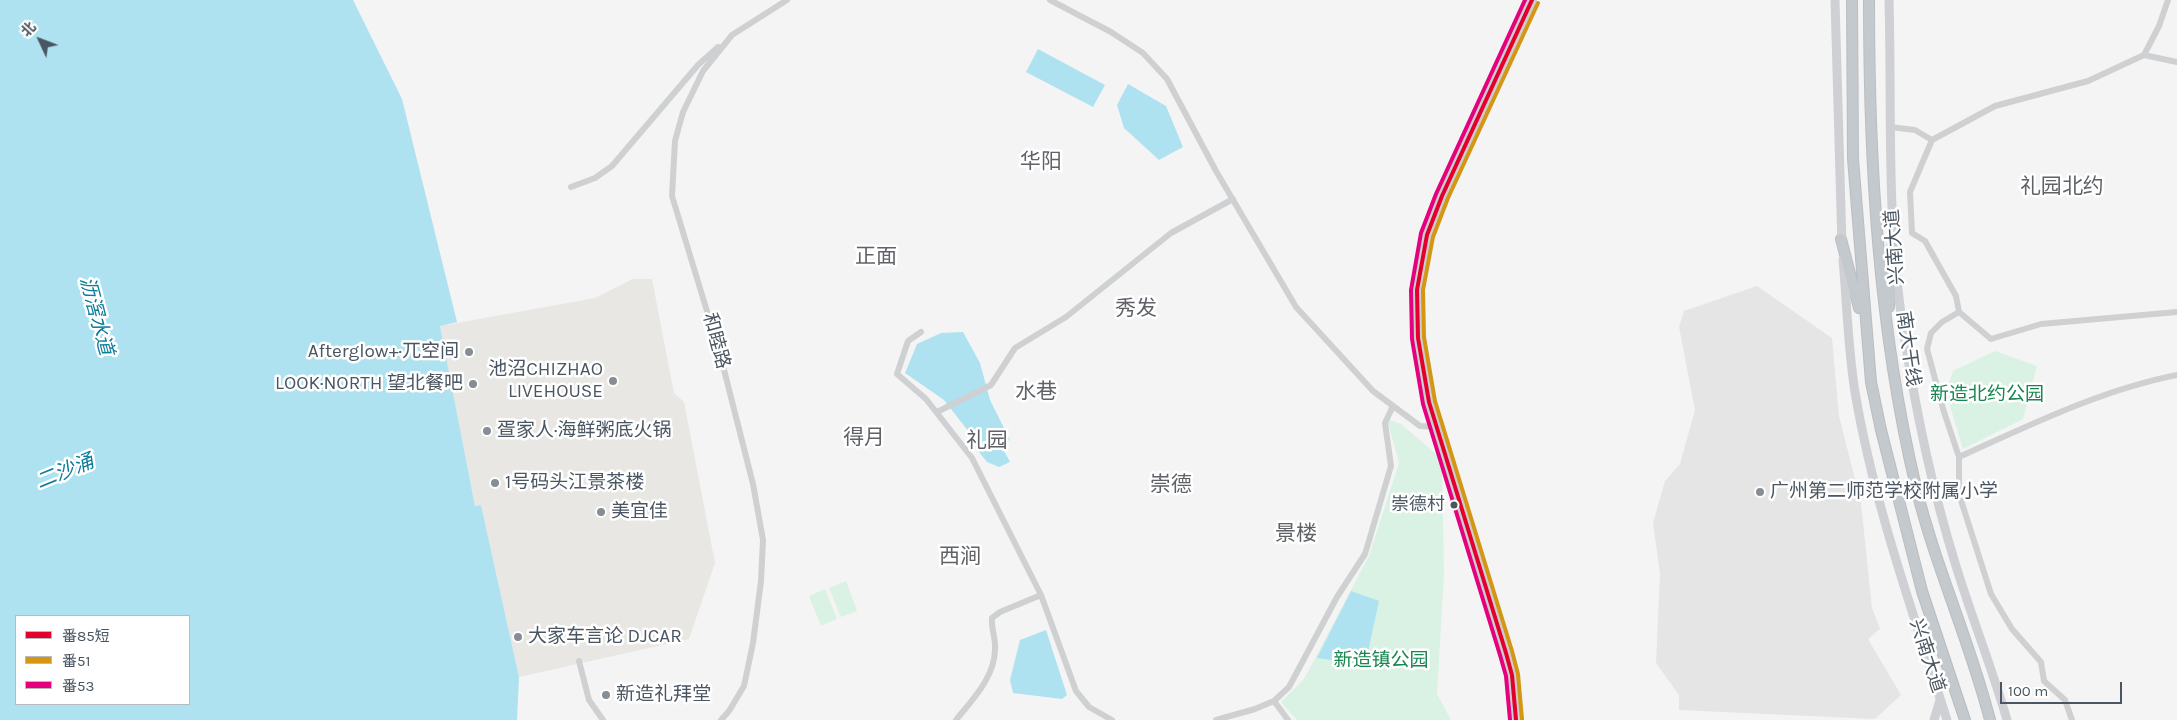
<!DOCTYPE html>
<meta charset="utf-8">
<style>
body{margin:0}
#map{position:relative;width:2177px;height:720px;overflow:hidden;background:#f4f4f4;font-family:Karla,"Noto Sans SC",sans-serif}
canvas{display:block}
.legend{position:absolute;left:15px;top:615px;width:175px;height:90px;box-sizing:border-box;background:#fff;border:1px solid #b7bbc0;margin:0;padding:6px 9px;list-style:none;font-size:15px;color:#4a5661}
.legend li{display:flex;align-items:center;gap:10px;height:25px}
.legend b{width:25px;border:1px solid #b7bbc0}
.north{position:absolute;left:15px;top:15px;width:50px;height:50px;-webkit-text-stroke:4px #fff;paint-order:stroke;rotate:313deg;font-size:14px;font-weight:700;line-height:20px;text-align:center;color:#4a5661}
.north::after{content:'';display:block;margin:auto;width:18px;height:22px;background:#4a5661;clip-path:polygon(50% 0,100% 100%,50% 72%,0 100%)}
.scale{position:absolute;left:2000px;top:682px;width:122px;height:22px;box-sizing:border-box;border:2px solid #4a5661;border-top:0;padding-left:6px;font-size:15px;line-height:18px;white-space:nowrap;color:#4a5661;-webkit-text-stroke:4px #fff;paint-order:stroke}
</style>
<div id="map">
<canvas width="2177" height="720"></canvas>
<ul class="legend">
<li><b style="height:6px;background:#e4002b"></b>番85短</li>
<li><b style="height:6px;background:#d49613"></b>番51</li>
<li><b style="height:6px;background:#e5007d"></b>番53</li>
</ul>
<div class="north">北</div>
<div class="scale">100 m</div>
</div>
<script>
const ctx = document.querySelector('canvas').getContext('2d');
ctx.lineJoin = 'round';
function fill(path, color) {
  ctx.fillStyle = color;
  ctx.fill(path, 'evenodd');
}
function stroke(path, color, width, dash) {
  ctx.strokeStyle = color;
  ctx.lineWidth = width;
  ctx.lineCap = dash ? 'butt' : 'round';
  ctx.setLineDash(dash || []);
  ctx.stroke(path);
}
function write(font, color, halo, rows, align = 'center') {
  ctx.font = font + ' Karla,"Noto Sans SC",sans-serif';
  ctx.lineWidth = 5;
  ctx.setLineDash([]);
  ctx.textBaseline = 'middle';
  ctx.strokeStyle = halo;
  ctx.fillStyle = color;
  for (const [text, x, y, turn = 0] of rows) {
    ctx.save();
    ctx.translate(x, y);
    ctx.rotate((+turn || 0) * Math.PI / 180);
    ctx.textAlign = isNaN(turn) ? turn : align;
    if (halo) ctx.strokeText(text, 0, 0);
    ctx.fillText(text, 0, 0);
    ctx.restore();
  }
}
const commercial = new Path2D(`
 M633,279H652L674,393L684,402L715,563L689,639L519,677L481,505L475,506L440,326L595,298Z`);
const education = new Path2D(`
 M1757,286L1832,338L1839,416L1861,503L1872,608L1880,629L1868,639L1901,695L1875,719L1679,710V695L1656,663L1660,574L1653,523L1665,481L1680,464L1695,410L1679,327L1684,311Z`);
const green = new Path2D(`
 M1995,351L2037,366L2023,419L1963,449L1946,393L1953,371Z
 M1387,419L1401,424L1437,455L1442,472L1444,574L1437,694L1451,720H1297L1281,702L1304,679L1369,556L1399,463Z
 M846,581L857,611L841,617L829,588Z
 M825,589L837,619L821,626L809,596Z`);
const water = new Path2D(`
 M0,0H353L402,99L457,322L440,326L475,506L481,505L519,677L517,720H0ZM16,616H189V704H16Z
 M1038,49L1105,85L1093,107L1026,72Z
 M1128,84L1166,106L1183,147L1159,160L1124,128L1117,105Z
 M963,332L980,363L990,400L1010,440L1001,445L1010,462L999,467L987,462L975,447L972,436L944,400L905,373L917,344L941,333Z
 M1351,591L1379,601L1365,665L1317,658Z
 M1046,630L1067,695L1062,699L1013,693L1010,680L1020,640Z`);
const minor = new Path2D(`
 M1050,0L1111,32L1143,53L1167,79L1216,171L1296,307L1373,391L1420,426L1436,427
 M2168,0L2159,26L2144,55L2088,81L1995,106L1932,140L1910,192L1912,233L1925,241L1956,296L1959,312L1991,339L2041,324L2177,312
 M2144,55L2177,62
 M1890,127L1915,130L1932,140
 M571,187L595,178L612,166L698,65L718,47
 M1959,312L1942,322L1931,333L1927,349L1944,412L1959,457V494L1991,594L2012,629L2041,662L2044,681L2065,700L2072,720
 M921,332L908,341L897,374L926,399L972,458L1041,595L1076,691L1089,707L1112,720
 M937,412L991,385L1015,348L1066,317L1171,233L1233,199
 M1959,457C2030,425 2101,390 2177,375
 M579,661L589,700L603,720
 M1274,701L1288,720
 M721,720L729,711L744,686L753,643L761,581L763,540L753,484L720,354L672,196L675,141L683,112L703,71L732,35L787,0
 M956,720C972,700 995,677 995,649C996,639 991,629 992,618L1000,612L1041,595
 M1216,720L1255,709L1274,701L1289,687L1337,597L1365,554L1391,466L1385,423L1393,406`);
const secondary = new Path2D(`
 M1835,0L1842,245
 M1889,0C1892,109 1886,219 1903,327C1915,408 1932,489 1956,566C1972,618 1992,668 2007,720
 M1843,260C1847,304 1848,349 1855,392C1874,505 1913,612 1947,720
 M1934,720L1940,700`);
const primary = new Path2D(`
 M1516,720L1512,675L1506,653L1429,402L1418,338L1417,290L1427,235L1442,196L1532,0`);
const trunk = new Path2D(`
 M1852,0L1853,159L1871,382L1881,430L1922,591L1965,720
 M1869,0C1869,163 1878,327 1916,487C1935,566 1970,641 1990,720
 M1841,239L1859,308
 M1889,307L1893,240`);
const bus1 = new Path2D(`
 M1516,720L1512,675L1506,653L1429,402L1418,338L1417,290L1427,235L1442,196L1532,0`);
const bus2 = new Path2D(`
 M1522,719L1518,674L1512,651L1435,401L1424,337L1423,290L1433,237L1448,198L1538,3`);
const bus3 = new Path2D(`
 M1510,720L1506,676L1500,655L1423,404L1412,339L1411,290L1421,233L1436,194L1525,0`);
const markers = [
 [469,352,5,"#868d94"],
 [613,381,5,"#868d94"],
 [473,384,5,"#868d94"],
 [487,431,5,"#868d94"],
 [495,483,5,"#868d94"],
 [1760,492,5,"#868d94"],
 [1454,505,4.5,"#4a5661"],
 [601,512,5,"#868d94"],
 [518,637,5,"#868d94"],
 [606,695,5,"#868d94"]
];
const busNames = [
 ["崇德村",1445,505]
];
const streetNames = [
 ["兴南大道",1895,247,-94],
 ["和睦路",716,341,75],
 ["南大干线",1908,349,82],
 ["兴南大道",1927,656,72]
];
const poiNames = [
 ["Afterglow+·兀空间",459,352,"right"],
 ["池沼CHIZHAO",603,370,"right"],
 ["LIVEHOUSE",603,392,"right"],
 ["LOOK·NORTH 望北餐吧",463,384,"right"],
 ["疍家人·海鲜粥底火锅",497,431],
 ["1号码头江景茶楼",505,483],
 ["广州第二师范学校附属小学",1770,492],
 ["美宜佳",611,512],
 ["大家车言论 DJCAR",528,637],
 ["新造礼拜堂",616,695]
];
const parkNames = [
 ["新造北约公园",1987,395],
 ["新造镇公园",1381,661]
];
const waterNames = [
 ["沥滘水道",96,316,75],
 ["二沙涌",65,472,-22]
];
const quarterNames = [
 ["华阳",1041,162],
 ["礼园北约",2062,187],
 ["正面",876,257],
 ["秀发",1136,309],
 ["水巷",1036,392],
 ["得月",864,438],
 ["礼园",987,441],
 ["崇德",1171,485],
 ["景楼",1296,534],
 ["西涧",960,557]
];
fill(commercial, '#e8e7e3');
fill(education, '#e6e5e6');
fill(green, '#d9f2e3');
fill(water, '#aee2f0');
stroke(trunk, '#b9bec3', 12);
stroke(minor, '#ced0d2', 6);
stroke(secondary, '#ced0d4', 9);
stroke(primary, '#caced1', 10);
stroke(trunk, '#c4c9cd', 10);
stroke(bus1, '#e4002b', 4);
stroke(bus2, '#d49613', 4);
stroke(bus3, '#e5007d', 4);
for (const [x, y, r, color] of markers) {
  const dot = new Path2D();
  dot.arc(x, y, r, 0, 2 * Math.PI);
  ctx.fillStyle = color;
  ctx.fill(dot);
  stroke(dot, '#fff', 2);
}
write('18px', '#4a5661', '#fff', busNames, 'right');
write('19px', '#4a5661', '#fff', streetNames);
write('19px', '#4a5661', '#fff', poiNames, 'left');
write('19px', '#17864f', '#fff', parkNames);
write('italic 20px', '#0c7c9b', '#fff', waterNames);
write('21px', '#5f6368', '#fff', quarterNames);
</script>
